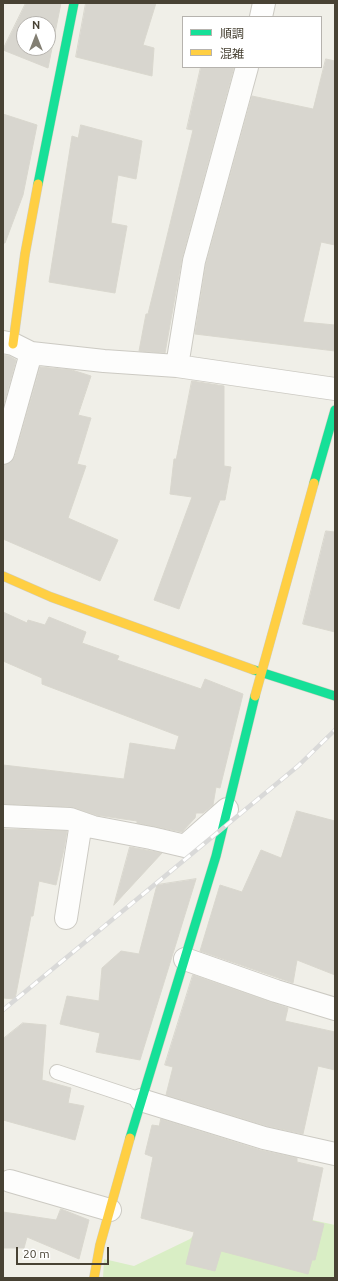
<!DOCTYPE html>
<meta charset="utf-8">
<style>
body{margin:0}
#map{position:relative;width:338px;height:1281px;overflow:hidden;background:#f0efe8;font-family:Ubuntu,"Noto Sans JP",sans-serif}
canvas{display:block}
.frame{position:absolute;inset:0;border:4px solid #484234;pointer-events:none}
.legend{position:absolute;left:182px;top:16px;width:140px;height:52px;box-sizing:border-box;background:#fff;border:1px solid #b6b3ae;margin:0;padding:5px 7px;list-style:none;font-size:12px;color:#484234}
.legend li{display:flex;align-items:center;gap:8px;height:20px}
.legend b{width:20px;border:1px solid #b6b3ae}
.north{position:absolute;left:16px;top:16px;width:40px;height:40px;box-sizing:border-box;background:#fff;border:1px solid #b6b3ae;border-radius:50%;rotate:0deg;font-size:11px;font-weight:700;line-height:16px;text-align:center;color:#484234}
.north::after{content:'';display:block;margin:auto;width:14px;height:18px;background:#837f73;clip-path:polygon(50% 0,100% 100%,50% 72%,0 100%)}
.scale{position:absolute;left:16px;top:1247px;width:93px;height:18px;box-sizing:border-box;border:2px solid #484234;border-top:0;padding-left:5px;font-size:12px;line-height:14px;white-space:nowrap;color:#484234;-webkit-text-stroke:3px #fff;paint-order:stroke}
</style>
<div id="map">
<canvas width="338" height="1281"></canvas>
<div class="frame"></div>
<ul class="legend">
<li><b style="height:5px;background:#16e098"></b>順調</li>
<li><b style="height:5px;background:#ffcf43"></b>混雑</li>
</ul>
<div class="north">N</div>
<div class="scale">20 m</div>
</div>
<script>
const ctx = document.querySelector('canvas').getContext('2d');
ctx.lineJoin = 'round';
function fill(path, color) {
  ctx.fillStyle = color;
  ctx.fill(path, 'evenodd');
}
function stroke(path, color, width, dash) {
  ctx.strokeStyle = color;
  ctx.lineWidth = width;
  ctx.lineCap = dash ? 'butt' : 'round';
  ctx.setLineDash(dash || []);
  ctx.stroke(path);
}
const green = new Path2D(`
 M239,1190L294,1216L335,1225V1278H103L104,1259L134,1266L190,1239Z`);
const building = new Path2D(`
 M26,3H61L48,68L3,50ZM24,24H48V48H24Z
 M86,3H156L143,45L154,48L152,76L76,57Z
 M326,59L335,61V245L321,242L303,322L335,325V351L195,334L206,264L252,96L313,109Z
 M201,67H234L182,258L165,353L139,351L146,314H148L193,130L187,129Z
 M3,114L37,125L23,195L5,243H3Z
 M81,125L142,141L136,179L118,175L111,223L127,226L115,293L49,282L72,136L78,138Z
 M3,355L9,356L16,360L3,407Z
 M40,367L72,370L91,376L78,415L91,418L77,464L86,466L68,518L118,540L100,581L3,539V465H6L11,462L15,456Z
 M192,381L224,386V466L231,467L225,500H220L179,609L154,600L192,497L170,494L174,459H176Z
 M326,531L335,532V632L303,624Z
 M3,612L27,623L28,620L45,625L49,617L86,632L82,643L119,656L117,660L201,689L205,679L243,694L220,788L216,787L213,805L203,813H196L195,818L182,832L137,823V821L96,815L71,807L3,804V765L124,779L130,743L175,750L179,736L42,684V678L3,661Z
 M297,811L335,821V975L297,960L293,983L200,951L220,885L242,892L261,850L281,858Z
 M3,829L67,831L64,849L56,885L39,881L33,916H31L15,999L3,998Z
 M130,847L162,853L114,905Z
 M196,879L140,1060L96,1052L100,1033L60,1024L67,996L99,1001L102,968L121,951L139,954L157,885Z
 M193,975L288,1008L285,1021L335,1032V1070L318,1066L303,1134L267,1126L166,1095L173,1067L165,1065Z
 M23,1023L46,1025L42,1080L71,1088L68,1103L84,1106L75,1140L3,1120V1039Z
 M161,1119L260,1150L297,1158V1162L323,1168L312,1221L324,1224L315,1260H312L308,1274L221,1251L215,1271L186,1264L194,1232L141,1218L153,1157L145,1154L152,1125L159,1126Z
 M61,1209L89,1220L79,1259L27,1237L24,1248H3V1212L56,1220Z`);
const lane = new Path2D(`
 M57,1072L141,1100`);
const street = new Path2D(`
 M261,17L264,3
 M3,342L13,344L31,353L104,361L177,366L335,389
 M177,366L194,261L247,67
 M3,453L31,353
 M3,816L70,819L93,827L151,838L185,846L227,809
 M66,918L81,823
 M185,959L276,991L335,1009
 M141,1100L264,1138L335,1154
 M10,1181L110,1210`);
const fast = new Path2D(`
 M38,184L74,3
 M314,483L335,410
 M254,670L335,696
 M130,1138L216,856L255,696`);
const slow = new Path2D(`
 M13,344L25,254L38,184
 M3,576L51,597L254,670
 M255,696L314,483
 M94,1278L100,1245L130,1138`);
const rail = new Path2D(`
 M3,1010L298,766L335,730`);
fill(green, '#d9eec5');
fill(building, '#d8d6cf');
stroke(building, '#d9d7ce', 1);
stroke(lane, '#cccac3', 16);
stroke(street, '#cccac3', 24);
stroke(fast, '#d0cebe', 10);
stroke(slow, '#d0cebe', 10);
stroke(lane, '#fdfdfc', 14);
stroke(street, '#fdfdfc', 22);
stroke(fast, '#16e098', 9);
stroke(slow, '#ffcf43', 9);
stroke(rail, '#d9d9d8', 4.5);
stroke(rail, '#fff', 3, [9]);
</script>
